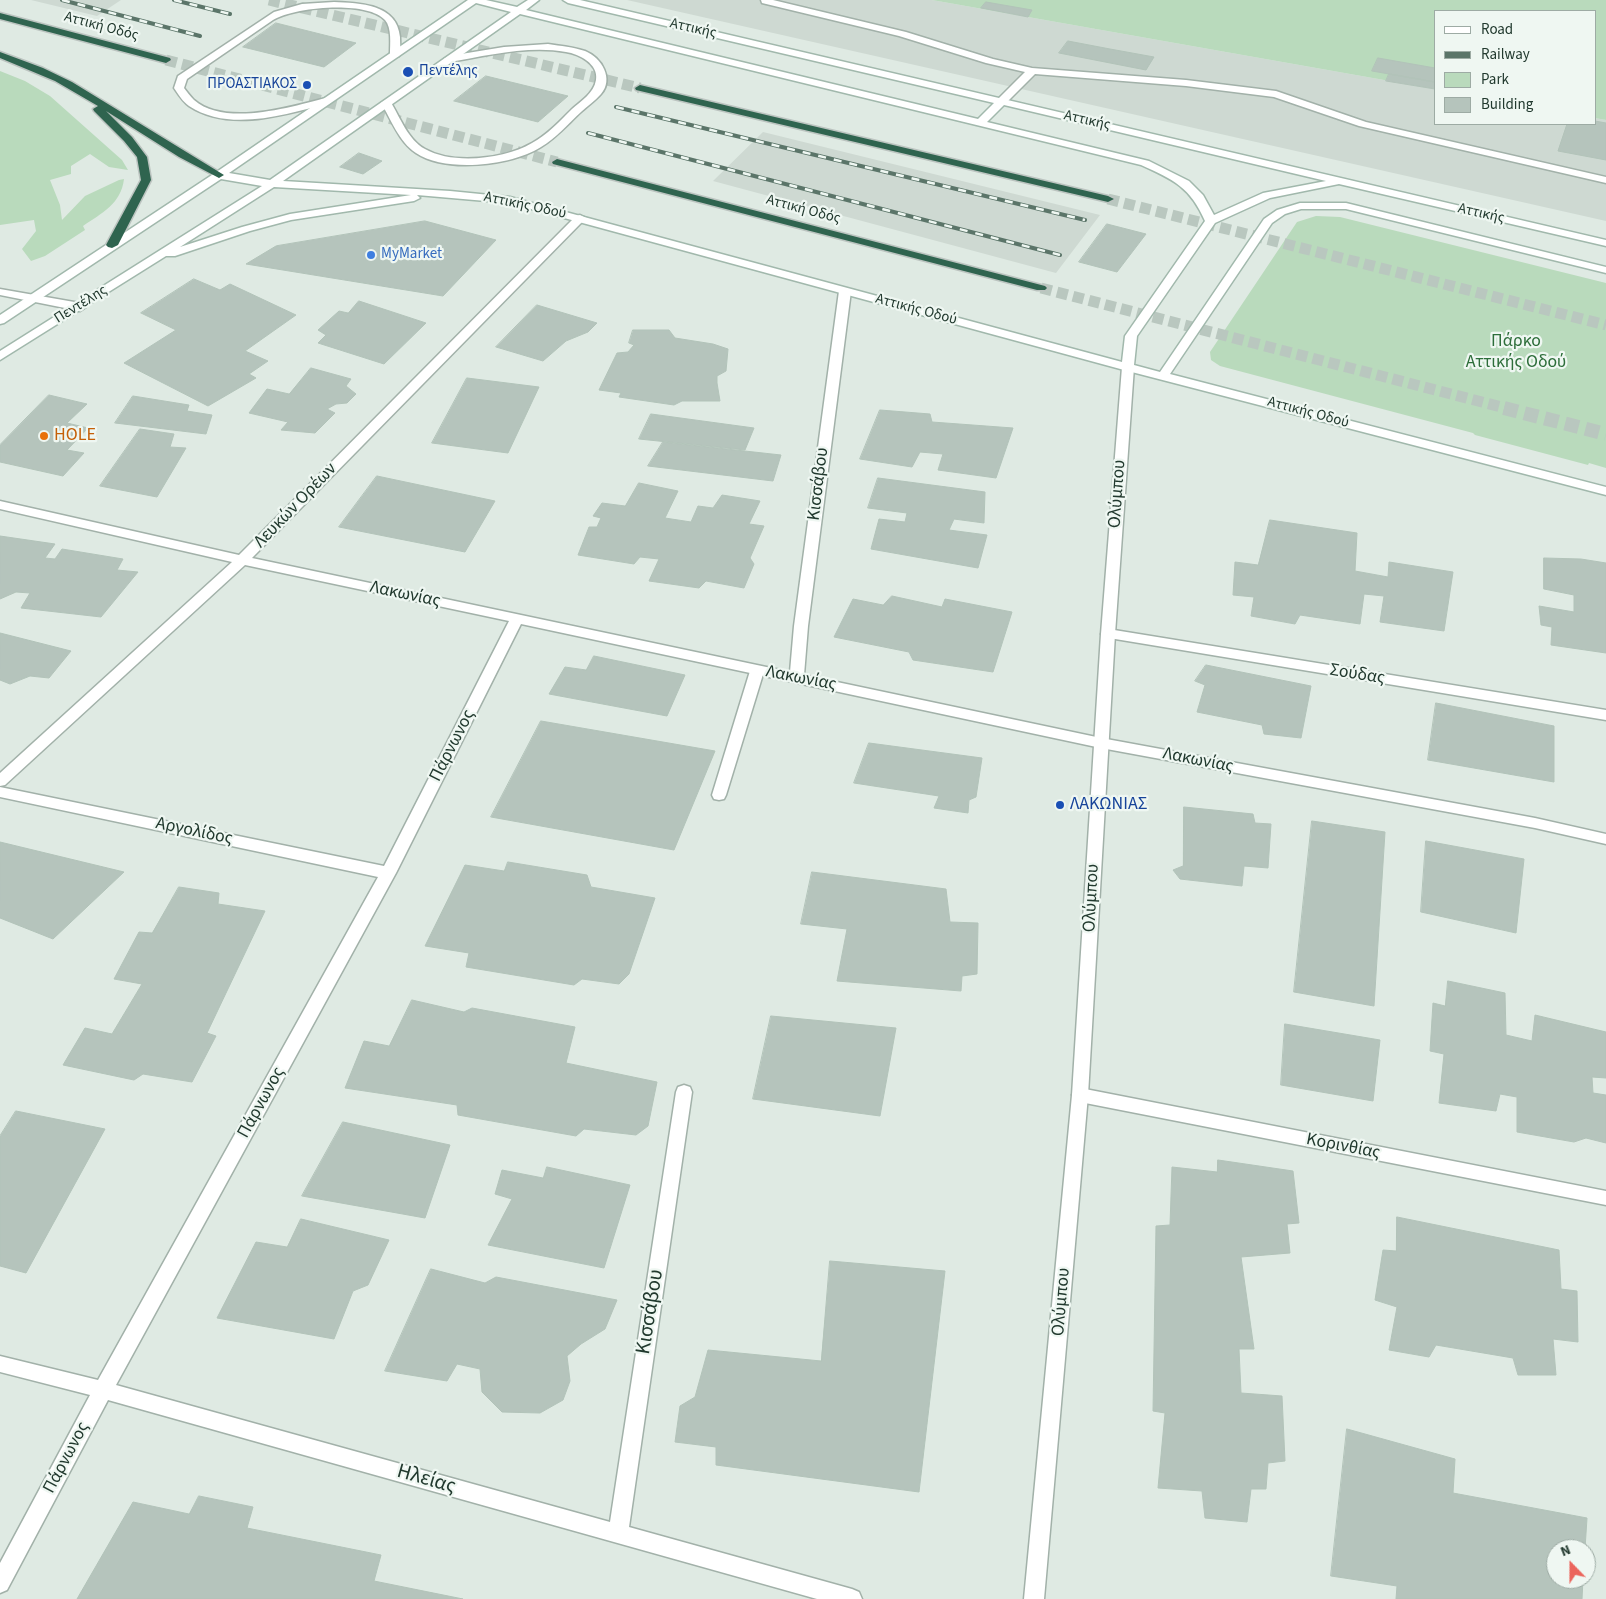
<!DOCTYPE html>
<meta charset="utf-8">
<style>
body{margin:0}
#map{position:relative;width:1606px;height:1599px;overflow:hidden;background:#dfeae3;font-family:"Source Sans 3",sans-serif}
canvas{display:block}
.legend{position:absolute;left:1434px;top:10px;width:162px;height:115px;box-sizing:border-box;background:#eff7f2;border:1px solid #9daba4;margin:0;padding:6px 9px;list-style:none;font-size:15px;color:#21392e}
.legend li{display:flex;align-items:center;gap:10px;height:25px}
.legend b{width:25px;border:1px solid #9daba4}
.north{position:absolute;left:1546px;top:1539px;width:50px;height:50px;box-sizing:border-box;background:#eff7f2;border:1px solid #9daba4;border-radius:50%;rotate:338deg;font-size:14px;font-weight:700;line-height:20px;text-align:center;color:#21392e}
.north::after{content:'';display:block;margin:auto;width:18px;height:22px;background:#eb655c;clip-path:polygon(50% 0,100% 100%,50% 72%,0 100%)}
</style>
<div id="map">
<canvas width="1606" height="1599"></canvas>
<ul class="legend">
<li><b style="height:6px;background:#fff"></b>Road</li>
<li><b style="height:6px;background:#5b7569"></b>Railway</li>
<li><b style="height:14px;background:#b9dabc"></b>Park</li>
<li><b style="height:14px;background:#b5c4bc"></b>Building</li>
</ul>
<div class="north">N</div>
</div>
<script>
const ctx = document.querySelector('canvas').getContext('2d');
ctx.lineJoin = 'round';
function fill(path, color) {
  ctx.fillStyle = color;
  ctx.fill(path, 'evenodd');
}
function stroke(path, color, width, dash) {
  ctx.strokeStyle = color;
  ctx.lineWidth = width;
  ctx.lineCap = dash ? 'butt' : 'round';
  ctx.setLineDash(dash || []);
  ctx.stroke(path);
}
function write(font, color, halo, rows, align = 'center') {
  ctx.font = font + ' "Source Sans 3",sans-serif';
  ctx.lineWidth = 4.5;
  ctx.setLineDash([]);
  ctx.textBaseline = 'middle';
  ctx.strokeStyle = halo;
  ctx.fillStyle = color;
  for (const [text, x, y, turn = 0] of rows) {
    ctx.save();
    ctx.translate(x, y);
    ctx.rotate((+turn || 0) * Math.PI / 180);
    ctx.textAlign = isNaN(turn) ? turn : align;
    if (halo) ctx.strokeText(text, 0, 0);
    ctx.fillText(text, 0, 0);
    ctx.restore();
  }
}
const built = new Path2D(`
 M31,0H121L97,16Z
 M627,0H932L1435,89V124H1595V118L1606,120V221Z
 M763,132L1100,215L1056,273L713,181Z`);
const green = new Path2D(`
 M932,0H1606V120L1595,118V11H1435V89Z
 M0,71L25,81L50,96L122,160L128,170L109,167L90,154L71,166V174L50,180L60,205L62,220L85,196L119,180L124,179C121,204 102,213 83,226L85,230L45,256L31,261L22,249L36,231L34,220L0,225Z
 M1316,216L1340,217L1606,283V468L1589,463L1588,465L1475,435L1473,433L1220,366L1211,360L1210,352L1297,222Z`);
const building = new Path2D(`
 M986,2L1032,10L1028,17L981,8Z
 M276,23L356,43L324,67L243,47Z
 M1068,41L1110,49L1154,57L1146,70L1059,53Z
 M1378,58L1435,68V82L1372,71Z
 M1389,74L1435,82V89L1386,81Z
 M486,76L568,96L538,122L454,101Z
 M1595,121L1606,123V160L1558,151L1567,124H1595Z
 M359,153L382,161L363,174L340,167Z
 M425,221L496,240L443,296L246,264L276,246Z
 M1107,224L1146,234L1117,272L1079,262Z
 M194,279L220,290L230,284L296,315L245,351L268,361L249,374L256,378L208,406L124,363L176,330L141,313Z
 M359,301L426,323L384,364L318,343L326,335L318,330L339,311L348,313Z
 M537,305L597,323L588,332L566,341L543,361L496,347Z
 M633,330H669L675,338L713,344L728,349L726,371L717,376V383L720,401H682L674,405L619,397L621,393L599,390L617,353L628,352L634,345L629,343Z
 M311,368L351,379L346,386L356,394L347,403L336,404L327,409L335,413L315,433L281,430L288,422L249,413L267,389L289,394Z
 M467,378L539,387L508,453L432,443Z
 M49,395L87,404L67,423L88,428L67,450L84,453L63,476L0,462V445Z
 M133,396L189,405L187,411L212,415L206,434L115,423Z
 M880,410L930,414L932,422L1013,428L996,478L938,470L943,454L920,452L912,467L860,459Z
 M651,414L754,428L745,450L639,439Z
 M140,429L174,434L170,447L186,448L157,497L100,486Z
 M663,442L781,455L773,481L648,466Z
 M377,476L495,501L465,552L339,527Z
 M878,478L985,492L984,523L954,519L949,530L987,535L978,568L871,549L879,519L905,522L907,513L868,508Z
 M639,483L678,491L665,518L691,522L698,506L713,508L722,495L760,501L749,524L764,526L750,558L754,564L744,588L706,581L699,588L649,581L659,559L640,557L634,564L578,555L589,527H597L601,518L593,516L602,503L625,506Z
 M1270,520L1357,533L1355,571L1388,577L1389,562L1453,572L1444,631L1380,622L1384,596L1364,594L1360,624L1300,615L1295,624L1251,616L1254,597L1233,595L1235,562L1258,565Z
 M0,536L55,544L45,558L55,559L62,549L123,559L117,570L138,572L101,617L21,608L30,593L16,592L0,599Z
 M1544,558L1581,559L1606,563V653L1551,645L1552,627L1541,625L1539,606L1574,612V595L1544,589Z
 M892,596L942,607L945,599L1012,612L993,672L913,660L909,652L834,637L853,599L883,605Z
 M0,633L71,651L49,678L30,676L10,684L0,680Z
 M594,656L685,675L667,716L549,694L565,667L586,670Z
 M1206,665L1311,686L1301,738L1264,734L1262,725L1197,712L1205,685L1195,681Z
 M1436,703L1554,726V782L1428,760Z
 M541,721L715,751L674,850L491,817Z
 M869,743L982,758L976,797L969,800L968,813L934,808L939,796L854,783Z
 M1184,807L1253,814L1255,823L1271,824L1268,868L1244,866L1242,886L1180,879L1173,870L1183,866Z
 M1312,821L1385,832L1374,1006L1294,992Z
 M1426,841L1524,859L1516,933L1421,912Z
 M0,842L124,872L53,939L0,918Z
 M508,862L587,875L591,887L655,898L629,974L619,984L582,979L574,985L466,967L469,953L425,946L465,865L504,871Z
 M812,872L946,889L950,922L978,923L977,974L962,976L961,991L837,981L847,929L801,924Z
 M179,887L219,893L218,904L265,911L207,1033L216,1036L192,1082L143,1074L134,1080L63,1065L85,1028L112,1034L142,984L114,979L139,932L152,933Z
 M1448,981L1505,993L1506,1035L1532,1041L1535,1015L1606,1032V1078L1592,1077L1593,1093L1606,1095V1143L1586,1138L1574,1142L1517,1132V1097L1500,1094L1496,1111L1439,1103L1444,1054L1430,1051L1433,1003L1445,1006Z
 M412,1000L464,1012L472,1008L575,1027L566,1063L657,1082L648,1126L636,1135L584,1129L576,1136L458,1115L457,1105L345,1088L364,1041L389,1046Z
 M771,1016L896,1028L880,1116L753,1099Z
 M1285,1024L1380,1040L1373,1101L1281,1085Z
 M16,1111L105,1129L26,1273L0,1266V1136Z
 M343,1122L450,1145L425,1218L302,1196Z
 M1218,1160L1293,1171L1299,1223L1287,1224L1290,1253L1241,1257L1254,1349H1239L1241,1393L1282,1396L1285,1461L1268,1463L1266,1489H1251L1247,1522L1205,1518L1202,1491L1158,1488L1165,1413L1153,1411L1156,1226L1170,1225L1172,1167L1217,1172Z
 M547,1167L630,1185L604,1268L488,1245L512,1199L495,1194L502,1170L543,1178Z
 M1397,1217L1559,1250L1561,1289L1577,1291L1578,1342L1553,1339L1556,1375H1518L1513,1358L1436,1345L1429,1357L1389,1350L1397,1307L1375,1300L1383,1250L1396,1251Z
 M301,1219L389,1240L368,1285L353,1291L334,1339L217,1318L256,1242L287,1247Z
 M830,1261L945,1271L919,1492L716,1465V1447L675,1442L680,1406L695,1397L708,1350L821,1361Z
 M431,1269L485,1283L496,1277L617,1300L605,1329L581,1344L567,1356L570,1381L563,1400L540,1413L502,1412L482,1392L480,1369L457,1364L447,1381L385,1371Z
 M1347,1429L1455,1459L1453,1493L1587,1518L1585,1549H1556V1579H1583L1582,1599H1396L1397,1586L1331,1576Z
 M199,1496L253,1507L247,1528L381,1555L374,1581L463,1599H77L133,1502L189,1514Z`);
const motorwayTunnelFar1 = new Path2D(`
 M269,0L640,88
 M166,60L557,162
 M1108,199L1606,325
 M1041,288L1509,409`);
const motorwayTunnel = new Path2D(`
 M1504,408L1606,434`);
const service = new Path2D(`
 M761,0H773L906,32L993,59L1032,68L1186,80L1276,91L1366,122L1606,177V183L1359,126L1274,97L1186,86L1035,74L1006,103L1002,104L997,101L998,99L1025,72L986,63L899,36L762,3Z
 M334,2C360,3 397,4 400,37C400,43 401,50 399,56L395,57L390,54C390,44 392,28 385,20C367,0 294,7 273,20L187,79L184,88C187,92 190,96 194,100C225,127 291,107 326,98L330,99L331,101L330,103C287,114 230,133 189,106C183,102 178,94 174,88L178,76L274,12L302,4Z
 M548,44C561,46 573,47 585,51C602,58 614,79 601,94C595,101 587,106 581,112C568,124 556,138 541,147C511,166 446,173 416,153C399,142 391,119 381,103L386,100L390,101C400,117 408,140 425,149C453,165 505,159 532,143C547,135 560,121 572,109C581,101 594,93 596,80C599,64 579,54 566,52C528,45 486,56 449,62L444,59L449,56L504,47Z
 M1108,629L1606,710V720L1103,637L1101,634L1103,631Z
 M757,666L762,668L764,671L726,795L724,799L719,800L714,799L712,795L750,671L752,668Z`);
const minor = new Path2D(`
 M580,215L586,218L584,220L252,558L790,672L794,626L839,291L845,288L851,291L808,626L804,675L1101,738L1535,818L1606,834V844L1535,828L1101,748L521,624L396,873L116,1385L610,1522L676,1092L678,1087L684,1085L690,1087L692,1092L629,1527L852,1589L859,1592L862,1599H817L108,1400L7,1590L0,1593V1563L90,1395L0,1372V1356L98,1380L378,877L0,797V787L384,866L509,621L245,565L5,785L0,786V773L232,562L0,509V501L239,555L576,216Z
 M1080,1088L1606,1191V1205L1080,1102L1074,1100L1072,1095L1074,1090Z`);
const tertiary = new Path2D(`
 M0,289L80,303L86,307L80,311L0,295Z
 M1128,363L1134,367L1115,634L1088,1095L1044,1599H1024L1072,1095L1101,634L1122,367Z`);
const secondary = new Path2D(`
 M468,0H486L517,7L528,0H539L526,10L978,119L994,103L568,3L563,0H580L1606,240V246L1339,184L1270,198L1215,223L1137,336L1134,365L1160,372L1264,219L1277,210L1300,203H1346L1606,267V273L1346,209H1301L1285,214L1272,223L1170,374L1606,487V495L1124,370L509,203L417,195L420,198L414,201L291,220L250,231L175,256H166L0,360V351L262,186L221,179L4,323L0,324V315L215,173ZM476,3L511,12L270,180L229,173ZM520,14L1141,165C1174,180 1190,187 1205,221L1125,336L1122,362L510,197L450,191L283,181ZM1004,105L1326,181L1263,193L1214,215L1203,195L1189,181L1149,161L987,122ZM274,187L411,195L290,214L242,227L180,247Z`);
const motorway = new Path2D(`
 M0,13L170,58L171,60L166,63L0,19Z
 M0,52L43,68L72,82L224,175L219,178L179,157L106,111L132,137L147,157L151,180L118,245L112,248L108,247L106,245L141,180L137,157L124,141L94,111L93,109L98,106L55,81L0,58Z
 M640,85L1108,196L1114,199L1108,202L636,90L635,88Z
 M557,159L1045,286L1047,288L1045,290H1037L553,164L552,162Z`);
const rail = new Path2D(`
 M62,0L200,36
 M174,0L230,14
 M616,107L1085,220
 M588,133L1060,255`);
const markers = [
 [408,72,6,"#1a4fb4"],
 [307,85,5,"#1a4fb4"],
 [371,255,5,"#3f7fe0"],
 [44,436,5,"#e8710a"],
 [1060,805,5,"#1a4fb4"]
];
const farStreetnames = [
 ["Αττική Οδός",101,27,15],
 ["Αττικής",693,29,13],
 ["Αττικής",1087,121,13],
 ["Αττικής Οδού",525,206,12],
 ["Αττική Οδός",803,210,15],
 ["Αττικής",1481,214,13],
 ["Πεντέλης",81,305,-32],
 ["Αττικής Οδού",916,310,15],
 ["Αττικής Οδού",1308,413,15]
];
const farTransitnames = [
 ["Πεντέλης",419,72],
 ["ΠΡΟΑΣΤΙΑΚΟΣ",297,85,"right"]
];
const farShopnames = [
 ["MyMarket",381,255]
];
const parkNames = [
 ["Πάρκο",1516,342],
 ["Αττικής Οδού",1516,363]
];
const foodNames = [
 ["HOLE",54,436]
];
const streetNames = [
 ["Κισσάβου",819,484,-83],
 ["Ολύμπου",1118,494,-86],
 ["Λευκών Ορέων",296,506,-46],
 ["Λακωνίας",405,595,12],
 ["Σούδας",1357,675,9],
 ["Λακωνίας",801,679,11],
 ["Πάρνωνος",453,746,-63],
 ["Λακωνίας",1198,761,11],
 ["Αργολίδος",194,832,12],
 ["Ολύμπου",1092,898,-87],
 ["Πάρνωνος",262,1103,-61],
 ["Κορινθίας",1343,1147,11],
 ["Ολύμπου",1062,1302,-85],
 ["Πάρνωνος",67,1458,-62]
];
const transitNames = [
 ["ΛΑΚΩΝΙΑΣ",1070,805]
];
const nearStreetnames = [
 ["Κισσάβου",651,1312,-81],
 ["Ηλείας",426,1480,16]
];
fill(built, '#ced9d2');
fill(green, '#b9dabc');
fill(building, '#b5c4bc');
stroke(building, '#b2c3b9', 1);
stroke(motorwayTunnelFar1, '#b9c7bf', 11, [11, 5.5]);
stroke(motorwayTunnel, '#b9c7bf', 14, [14, 7]);
stroke(service, '#a2b1a9', 3);
stroke(minor, '#a2b1a9', 3);
stroke(tertiary, '#a2b1a9', 3);
stroke(secondary, '#a1b8ac', 3);
stroke(motorway, '#bcc4c0', 3);
fill(service, '#fff');
fill(minor, '#fff');
fill(tertiary, '#fff');
fill(secondary, '#fff');
fill(motorway, '#2f644f');
stroke(rail, '#5b7569', 4);
stroke(rail, '#eff7f2', 2.5, [8]);
for (const [x, y, r, color] of markers) {
  const dot = new Path2D();
  dot.arc(x, y, r, 0, 2 * Math.PI);
  ctx.fillStyle = color;
  ctx.fill(dot);
  stroke(dot, '#eff7f2', 2);
}
write('15px', '#21392e', '#eff7f2', farStreetnames);
write('15px', '#164399', '#eff7f2', farTransitnames, 'left');
write('15px', '#366cbe', '#eff7f2', farShopnames, 'left');
write('18px', '#2d6e3a', '#eff7f2', parkNames);
write('18px', '#c56008', '#eff7f2', foodNames, 'left');
write('18px', '#21392e', '#eff7f2', streetNames);
write('18px', '#164399', '#eff7f2', transitNames, 'left');
write('21px', '#21392e', '#eff7f2', nearStreetnames);
</script>
